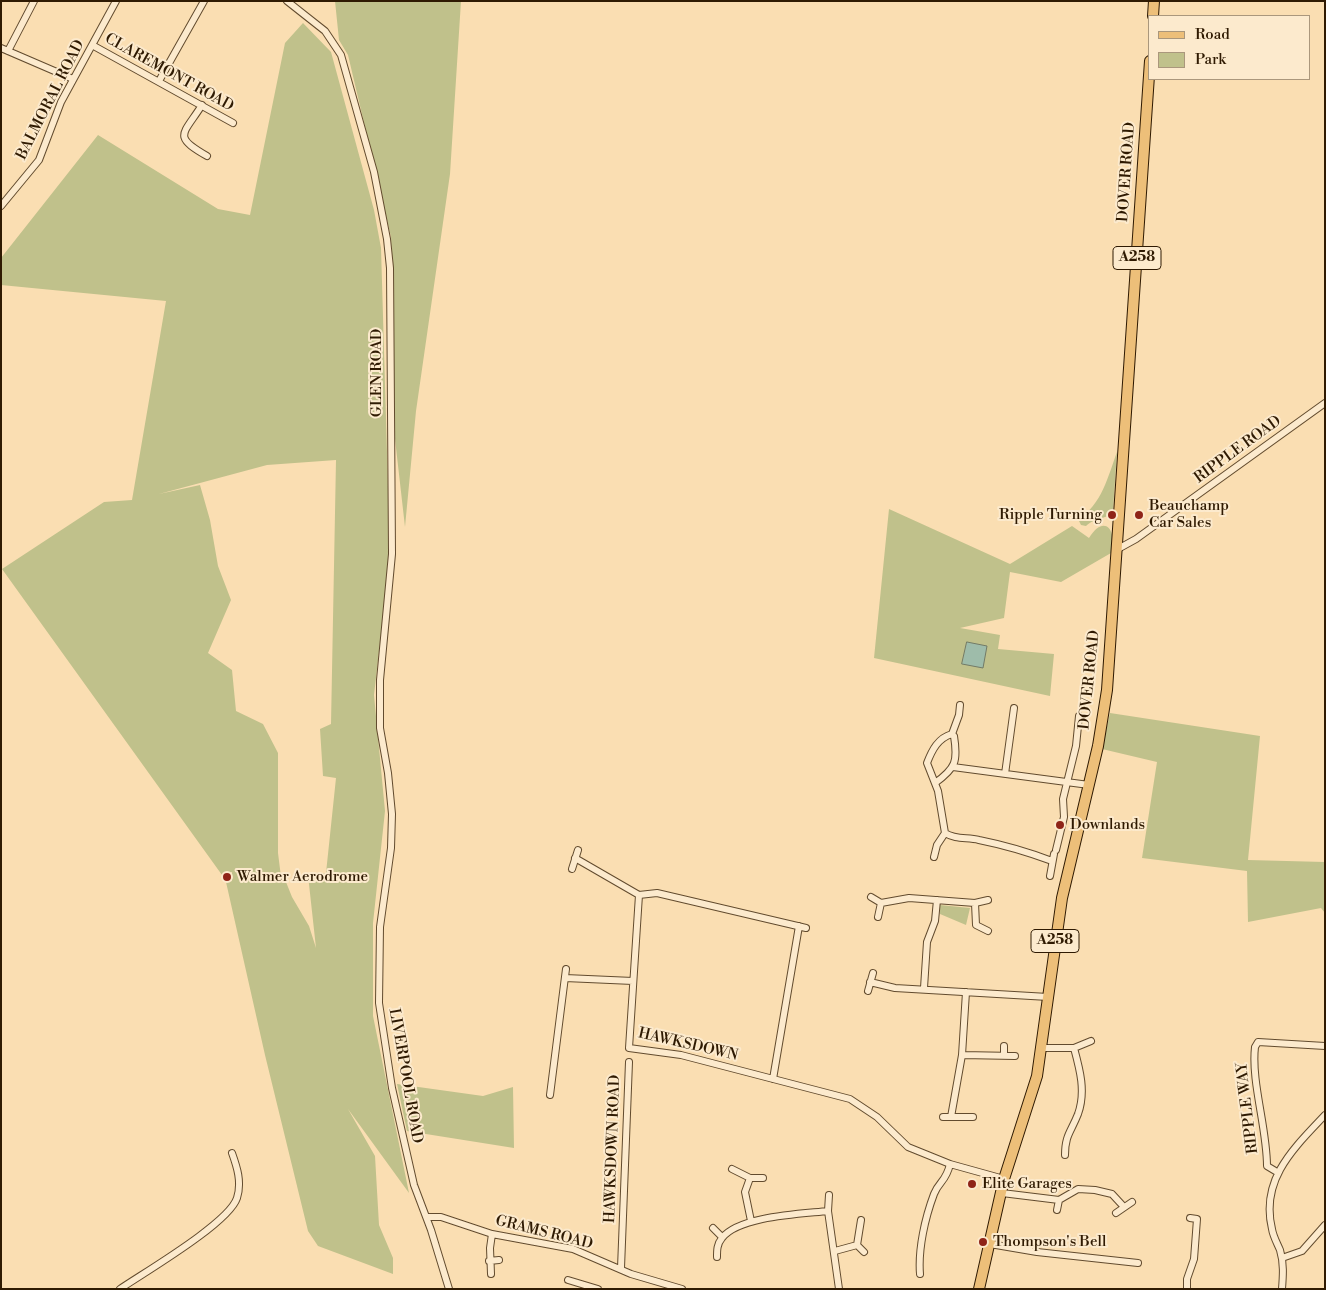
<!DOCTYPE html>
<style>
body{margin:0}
#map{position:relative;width:1326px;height:1290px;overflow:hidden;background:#fadeb2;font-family:"Libre Bodoni",serif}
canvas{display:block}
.frame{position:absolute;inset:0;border:2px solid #2f1a02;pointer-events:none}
.legend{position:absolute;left:1148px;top:15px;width:162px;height:65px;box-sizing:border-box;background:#fceacd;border:1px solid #aa977c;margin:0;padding:6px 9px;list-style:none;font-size:15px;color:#2f1a02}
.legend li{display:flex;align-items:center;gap:10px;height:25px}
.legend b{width:25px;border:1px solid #aa977c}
</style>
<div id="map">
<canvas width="1326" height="1290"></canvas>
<div class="frame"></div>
<ul class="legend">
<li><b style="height:6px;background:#edbf79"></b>Road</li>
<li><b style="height:14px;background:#c0c18b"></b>Park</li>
</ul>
</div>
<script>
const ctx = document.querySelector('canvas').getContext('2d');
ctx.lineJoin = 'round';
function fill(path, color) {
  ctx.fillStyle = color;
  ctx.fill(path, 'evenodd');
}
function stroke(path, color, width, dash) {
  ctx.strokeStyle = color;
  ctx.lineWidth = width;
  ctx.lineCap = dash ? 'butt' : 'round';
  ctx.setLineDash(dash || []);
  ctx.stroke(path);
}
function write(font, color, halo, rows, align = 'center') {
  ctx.font = font + ' "Libre Bodoni",serif';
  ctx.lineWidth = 4;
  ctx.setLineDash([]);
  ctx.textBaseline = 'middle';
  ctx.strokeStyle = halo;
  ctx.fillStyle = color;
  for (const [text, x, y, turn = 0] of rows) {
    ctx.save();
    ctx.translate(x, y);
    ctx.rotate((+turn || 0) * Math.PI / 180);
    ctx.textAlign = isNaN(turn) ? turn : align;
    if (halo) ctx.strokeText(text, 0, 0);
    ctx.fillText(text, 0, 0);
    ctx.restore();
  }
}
const green = new Path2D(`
 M335,1H461L450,174L416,411L405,527L395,439L391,237L348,55L339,40Z
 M303,23L331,52L374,210L381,248L390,555L374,695L385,811L373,923V1016L409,1193L348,1109L375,1156L379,1225L393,1258V1274L318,1246L308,1231L265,1055L226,882L232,881V872L222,875L2,569L104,502L132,500L166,301L1,285V258L98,135L218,209L250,215L285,43ZM336,460L331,724L320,729L323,776L336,778L326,873L308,875L316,948L309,926L292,897L284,877H281L278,853V753L263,724L236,711L232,670L208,653L231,600L218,566L210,520L200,485L159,494L267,465Z
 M1117,452L1113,511C1107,520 1095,517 1086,526L1081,525L1078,519C1102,505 1108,476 1117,452Z
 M889,509L1010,564L1072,526L1089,538C1105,512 1118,532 1111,553L1061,582L1010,572L1004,618L960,628L1000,635L998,649L1054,654L1050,696L874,658Z
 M1110,713L1260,736L1248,860L1325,862V913L1321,908L1248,922L1247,871L1142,858L1157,762L1102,749Z
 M940,905L970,908L966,925L940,914Z
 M397,1084L483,1096L513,1087L514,1148L407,1131Z`);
const water = new Path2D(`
 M967,642L987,646L983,668L962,664Z`);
const minor = new Path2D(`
 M287,1L325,31L341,55L374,172L387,239L390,268L392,554L380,680V728L388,773L392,814L391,848L380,927L379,1003L392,1088L414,1185L431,1230L449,1289
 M92,45L233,123
 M1,48L73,79
 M8,51L34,1
 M159,81L204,1
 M202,105C183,135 172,136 207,156
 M1,206L39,160L61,102L116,1
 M1116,550L1136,539L1325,403
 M952,734L959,715L960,705
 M953,767L1089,785
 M1005,774L1014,708
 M935,783C956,768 958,761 954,736L952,734C938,738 932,750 927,763L938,791L945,833C956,840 967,837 979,840C1004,845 1028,852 1052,861
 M1056,850L1064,817L1063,799L1076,746L1079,716
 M934,857L937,845L945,833
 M575,858L639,895L657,893L806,928
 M572,869L578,850
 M1050,876L1054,854
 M639,895L629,1048L681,1055L850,1099L877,1117L908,1147L950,1164L1004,1179
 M871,897L881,903L909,898L975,903L988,900
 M975,903L976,925L988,931
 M878,917L881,903
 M565,978L633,981
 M870,982L895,988L1048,997
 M924,988L927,942L935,921L937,900
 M868,991L873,973
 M1004,1046V1055
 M1042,1048H1074L1091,1041
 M962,1055L1015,1056
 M773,1079L799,926
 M550,1095L566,969
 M943,1117H973
 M951,1117L962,1055L966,992
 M1065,1155C1065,1135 1071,1132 1078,1114C1086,1092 1080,1070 1074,1048
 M732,1169L750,1178H763
 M1277,1172L1267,1166C1267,1128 1251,1082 1255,1047L1258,1042L1325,1046
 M750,1178L745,1192L751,1221
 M1002,1193L1059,1200L1078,1189L1095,1190L1112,1194L1124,1207
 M829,1195L828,1211L839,1289
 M1057,1210L1059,1200
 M1116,1213L1132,1202
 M427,1217H441L492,1234L573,1249L631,1274L682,1289
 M713,1228L722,1237
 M990,1244L1037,1252L1138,1263
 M857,1245L861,1220
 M857,1245L864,1252
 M835,1251L857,1245
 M717,1257C717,1250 717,1244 722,1238C739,1216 801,1214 828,1211
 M1282,1258L1302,1251L1325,1225
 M489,1261L499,1260
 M621,1268L629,1062
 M491,1274L490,1248L492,1234
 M920,1274C918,1249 925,1218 934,1194C939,1181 946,1182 950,1164
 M568,1280L598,1289
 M120,1289C145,1272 229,1223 237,1198C242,1182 237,1167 232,1153
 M1187,1289V1279L1194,1259L1197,1219L1190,1218
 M1282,1289C1283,1276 1284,1263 1280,1250C1277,1243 1273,1236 1272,1229C1260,1179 1294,1148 1325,1115`);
const primary = new Path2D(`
 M1153,16L1154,1
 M979,1289L1004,1179L1037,1076L1062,898L1098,746L1107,690L1150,61`);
const markers = [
 [1112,515,5,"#8f2418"],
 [1139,515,5,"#8f2418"],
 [1060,825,5,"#8f2418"],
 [227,877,5,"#8f2418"],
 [972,1184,5,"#8f2418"],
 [983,1242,5,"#8f2418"]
];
const shields = [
 [1137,258,48],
 [1055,941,48]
];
const shieldNames = [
 ["A258",1137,258],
 ["A258",1055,941]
];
const streetNames = [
 ["CLAREMONT ROAD",169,73,29],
 ["BALMORAL ROAD",51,100,-63],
 ["DOVER ROAD",1127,172,-86],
 ["GLEN ROAD",377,373,-90],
 ["RIPPLE ROAD",1238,450,-36],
 ["DOVER ROAD",1090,680,-84],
 ["HAWKSDOWN",688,1045,13],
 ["LIVERPOOL ROAD",405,1076,80],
 ["RIPPLE WAY",1248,1108,-97],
 ["HAWKSDOWN ROAD",613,1149,-88],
 ["GRAMS ROAD",544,1233,14]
];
const poiNames = [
 ["Beauchamp",1149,506],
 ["Car Sales",1149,523],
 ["Ripple Turning",1102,515,"right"],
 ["Downlands",1070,825],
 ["Walmer Aerodrome",237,877],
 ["Elite Garages",982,1184],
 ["Thompson's Bell",993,1242]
];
fill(green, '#c0c18b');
fill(water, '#9ebcaa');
stroke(water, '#727b67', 1);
stroke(minor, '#624b2e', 8);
stroke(primary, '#2f1a02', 12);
stroke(minor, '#fceacd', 6);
stroke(primary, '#edbf79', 10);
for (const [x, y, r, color] of markers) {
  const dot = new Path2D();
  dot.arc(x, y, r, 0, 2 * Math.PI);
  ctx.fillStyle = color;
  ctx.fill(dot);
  stroke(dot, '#fceacd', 2);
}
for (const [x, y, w] of shields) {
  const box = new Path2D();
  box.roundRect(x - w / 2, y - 11.5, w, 23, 4);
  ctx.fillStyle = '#fceacd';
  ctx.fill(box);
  stroke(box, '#2f1a02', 1);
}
write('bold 14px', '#2f1a02', null, shieldNames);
write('15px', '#2f1a02', '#fceacd', streetNames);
write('15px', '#2f1a02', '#fceacd', poiNames, 'left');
</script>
